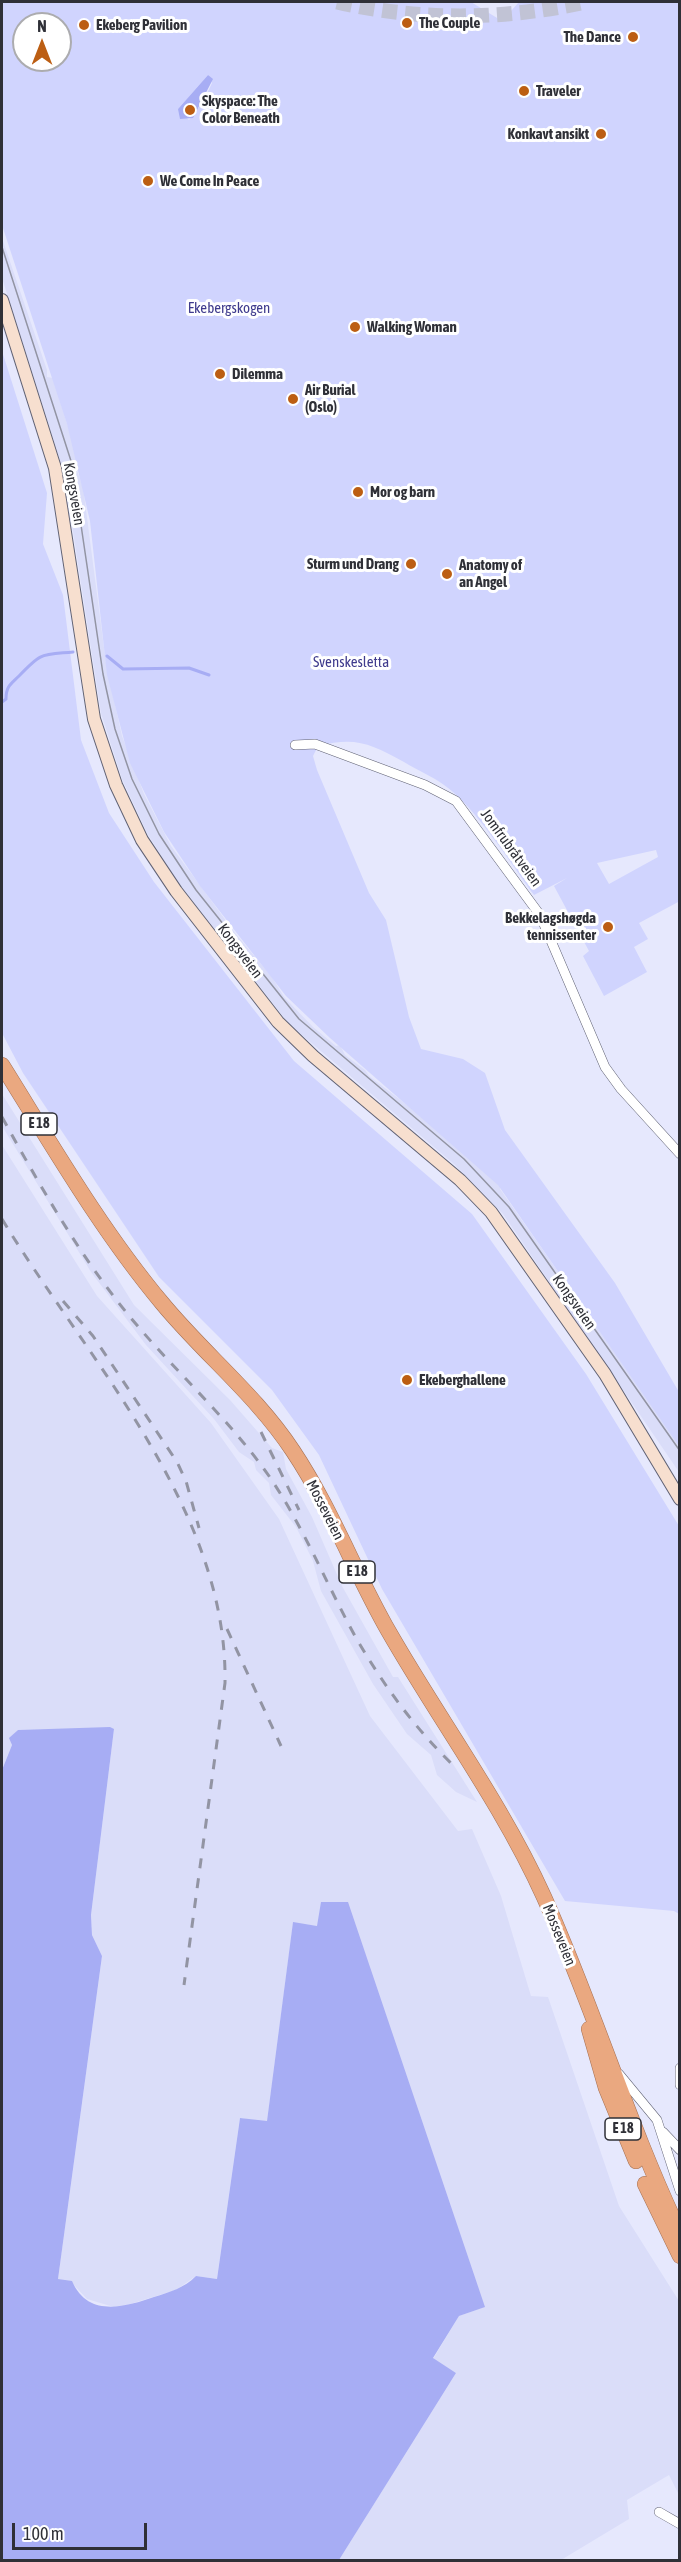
<!DOCTYPE html>
<meta charset="utf-8">
<style>
body{margin:0}
#map{position:relative;width:681px;height:2562px;overflow:hidden;background:#e6e8fd;font-family:"Asap Condensed",sans-serif}
canvas{display:block}
.frame{position:absolute;inset:0;border:3px solid #2f3037;pointer-events:none}
.north{position:absolute;left:12px;top:12px;width:60px;height:60px;box-sizing:border-box;background:#fff;border:2px solid #acacaf;border-radius:50%;rotate:0deg;font-size:16px;font-weight:700;line-height:24px;text-align:center;color:#2f3037}
.north::after{content:'';display:block;margin:auto;width:21px;height:27px;background:#bc5e13;clip-path:polygon(50% 0,100% 100%,50% 72%,0 100%)}
.scale{position:absolute;left:12px;top:2523px;width:135px;height:27px;box-sizing:border-box;border:3px solid #2f3037;border-top:0;padding-left:8px;font-size:18px;line-height:21px;white-space:nowrap;color:#2f3037;-webkit-text-stroke:4px #fff;paint-order:stroke}
</style>
<div id="map">
<canvas width="681" height="2562"></canvas>
<div class="frame"></div>
<div class="north">N</div>
<div class="scale">100 m</div>
</div>
<script>
const ctx = document.querySelector('canvas').getContext('2d');
ctx.lineJoin = 'round';
function fill(path, color) {
  ctx.fillStyle = color;
  ctx.fill(path, 'evenodd');
}
function stroke(path, color, width, dash) {
  ctx.strokeStyle = color;
  ctx.lineWidth = width;
  ctx.lineCap = dash ? 'butt' : 'round';
  ctx.setLineDash(dash || []);
  ctx.stroke(path);
}
function write(font, color, halo, rows, align = 'center') {
  ctx.font = font + ' "Asap Condensed",sans-serif';
  ctx.lineWidth = 6;
  ctx.setLineDash([]);
  ctx.textBaseline = 'middle';
  ctx.strokeStyle = halo;
  ctx.fillStyle = color;
  for (const [text, x, y, turn = 0] of rows) {
    ctx.save();
    ctx.translate(x, y);
    ctx.rotate((+turn || 0) * Math.PI / 180);
    ctx.textAlign = isNaN(turn) ? turn : align;
    if (halo) ctx.strokeText(text, 0, 0);
    ctx.fillText(text, 0, 0);
    ctx.restore();
  }
}
const built = new Path2D(`
 M2,238L47,370V377L53,378L81,469L77,471L83,487L106,663L122,736L144,794L171,846L235,933L272,977L284,997L313,1027L336,1046L340,1045L345,1055L365,1070L369,1076L415,1111L500,1184V1189L679,1444V1472L503,1214L454,1164L289,1024L177,881L147,833L122,779L101,713L64,473L2,278Z
 M2,1094L134,1305L230,1400L272,1448L283,1452L286,1469L312,1517L342,1586L393,1677H398L477,1802L456,1792L437,1775L431,1755L407,1734L373,1684L321,1591L313,1561L296,1527L271,1495L269,1483L256,1470L254,1462L239,1452L214,1419L146,1345L91,1272L2,1126Z
 M2,1145L97,1296L211,1423L279,1519L370,1716L458,1831L472,1829L501,1896L531,1996L548,1997L619,2206L679,2301V2495L669,2475L627,2500L629,2519L561,2560H339L456,2373L433,2359L459,2316L484,2307L317,1926L293,1923L267,2122L240,2118L217,2279L196,2276L176,2290L117,2308L87,2299L73,2284L58,2279L102,1956L92,1935L91,1915L114,1729L18,1730L10,1738L12,1745L2,1770Z`);
const green = new Path2D(`
 M2,2H471L502,21L519,2H679L680,901L639,923L648,939L634,947L647,972L604,996L583,956L589,951L554,886L567,878L534,895C511,864 474,805 444,785C432,776 417,770 404,762C371,744 356,736 318,746L313,756L317,770L369,893L386,920L409,1017L421,1049L463,1059L485,1073L505,1130L615,1283L679,1392V1446L498,1185L330,1038L286,996L200,886L164,832L130,763L107,675L90,521L67,424L2,225ZM24,24H60V60H24ZM208,75L212,83L203,102L189,120L178,109ZM656,850L658,857L609,884L597,863Z
 M2,351L47,493L43,544L63,595L81,740L109,813L154,882L294,1061L472,1214L586,1374L679,1526V1914L674,1911L565,1901L382,1589L319,1455L272,1390L159,1277L23,1073L2,1033Z`);
const water = new Path2D(`
 M208,75L213,79L193,118L180,119L178,109Z
 M110,1727L114,1729L91,1915L92,1935L102,1956L58,2279L72,2281C88,2318 125,2307 154,2297C170,2292 184,2288 196,2276L217,2279L240,2118L267,2121L293,1922L317,1926L321,1902H348L485,2307L459,2316L433,2358L456,2373L339,2560H2V1770L12,1745L9,1738L18,1730Z`);
const stream = new Path2D(`
 M107,656L123,669L189,668L209,675
 M2,702L6,699C6,686 11,684 19,676C42,652 41,655 73,652`);
const trunkTunnel = new Path2D(`
 M337,2C420,21 503,20 586,2`);
const minor = new Path2D(`
 M295,745L315,744L425,785L456,801L540,915L605,1067L621,1089L680,1154
 M680,2068V2085
 M619,2074L657,2120L680,2191
 M663,2132L680,2150
 M659,2512L680,2524`);
const secondary = new Path2D(`
 M2,300L55,468L94,719L116,785L142,840L176,891L278,1022L313,1056L460,1180L491,1212L605,1374L680,1499`);
const trunk = new Path2D(`
 M2,1065C52,1145 101,1230 162,1303C204,1354 257,1396 293,1451C331,1508 355,1573 389,1632C440,1721 502,1804 544,1897C594,2008 628,2124 680,2233
 M589,2029L606,2088L636,2161
 M645,2184L680,2256`);
const tram = new Path2D(`
 M2,247L72,464L103,674L115,729L132,779L159,834L196,890L299,1019L464,1159L509,1207L680,1451`);
const rail = new Path2D(`
 M2,1117C39,1184 78,1253 126,1312C172,1369 227,1416 269,1476C303,1526 326,1583 355,1636C383,1685 416,1730 457,1769
 M2,1219C88,1361 228,1509 225,1683L184,1985
 M63,1301L93,1336L177,1462L186,1481L199,1528
 M261,1432L299,1510
 M227,1629L281,1746`);
const markers = [
 [407,23,6,"#bc5e13"],
 [84,25,6,"#bc5e13"],
 [633,37,6,"#bc5e13"],
 [524,91,6,"#bc5e13"],
 [190,110,6,"#bc5e13"],
 [601,134,6,"#bc5e13"],
 [148,181,6,"#bc5e13"],
 [355,327,6,"#bc5e13"],
 [220,374,6,"#bc5e13"],
 [293,399,6,"#bc5e13"],
 [358,492,6,"#bc5e13"],
 [411,564,6,"#bc5e13"],
 [447,574,6,"#bc5e13"],
 [608,927,6,"#bc5e13"],
 [407,1380,6,"#bc5e13"]
];
const shields = [
 [39,1124,36],
 [357,1572,36],
 [623,2129,36]
];
const shieldNames = [
 ["E 18",39,1124],
 ["E 18",357,1572],
 ["E 18",623,2129]
];
const poiNames = [
 ["The Couple",419,23],
 ["Ekeberg Pavilion",96,25],
 ["The Dance",621,37,"right"],
 ["Traveler",536,91],
 ["Skyspace: The",202,101],
 ["Color Beneath",202,118],
 ["Konkavt ansikt",589,134,"right"],
 ["We Come In Peace",160,181],
 ["Walking Woman",367,327],
 ["Dilemma",232,374],
 ["Air Burial",305,390],
 ["(Oslo)",305,407],
 ["Mor og barn",370,492],
 ["Sturm und Drang",399,564,"right"],
 ["Anatomy of",459,565],
 ["an Angel",459,582],
 ["Bekkelagshøgda",596,918,"right"],
 ["tennissenter",596,935,"right"],
 ["Ekeberghallene",419,1380]
];
const parkNames = [
 ["Ekebergskogen",229,308],
 ["Svenskesletta",351,662]
];
const streetNames = [
 ["Kongsveien",74,494,80],
 ["Jomfrubråtveien",511,848,54],
 ["Kongsveien",240,951,53],
 ["Kongsveien",574,1302,55],
 ["Mosseveien",325,1510,63],
 ["Mosseveien",559,1935,68]
];
fill(built, '#daddf9');
fill(green, '#d0d4fe');
fill(water, '#a7adf4');
stroke(stream, '#a7adf4', 3);
stroke(trunkTunnel, '#c1c3d5', 15, [15, 8]);
stroke(minor, '#606274', 10);
stroke(secondary, '#606274', 14);
stroke(trunk, '#a57052', 16);
stroke(minor, '#fff', 9);
stroke(secondary, '#f7dfcf', 12);
stroke(trunk, '#eaa880', 15);
stroke(tram, '#9294a3', 1.5);
stroke(rail, '#9294a3', 3, [10, 10]);
for (const [x, y, r, color] of markers) {
  const dot = new Path2D();
  dot.arc(x, y, r, 0, 2 * Math.PI);
  ctx.fillStyle = color;
  ctx.fill(dot);
  stroke(dot, '#fff', 2);
}
for (const [x, y, w] of shields) {
  const box = new Path2D();
  box.roundRect(x - w / 2, y - 11, w, 22, 4.5);
  ctx.fillStyle = '#fff';
  ctx.fill(box);
  stroke(box, '#2f3037', 1.5);
}
write('bold 14px', '#2f3037', null, shieldNames);
write('bold 15px', '#2f3037', '#fff', poiNames, 'left');
write('15px', '#3f3b8d', '#fff', parkNames);
write('15px', '#2f3037', '#fff', streetNames);
</script>
